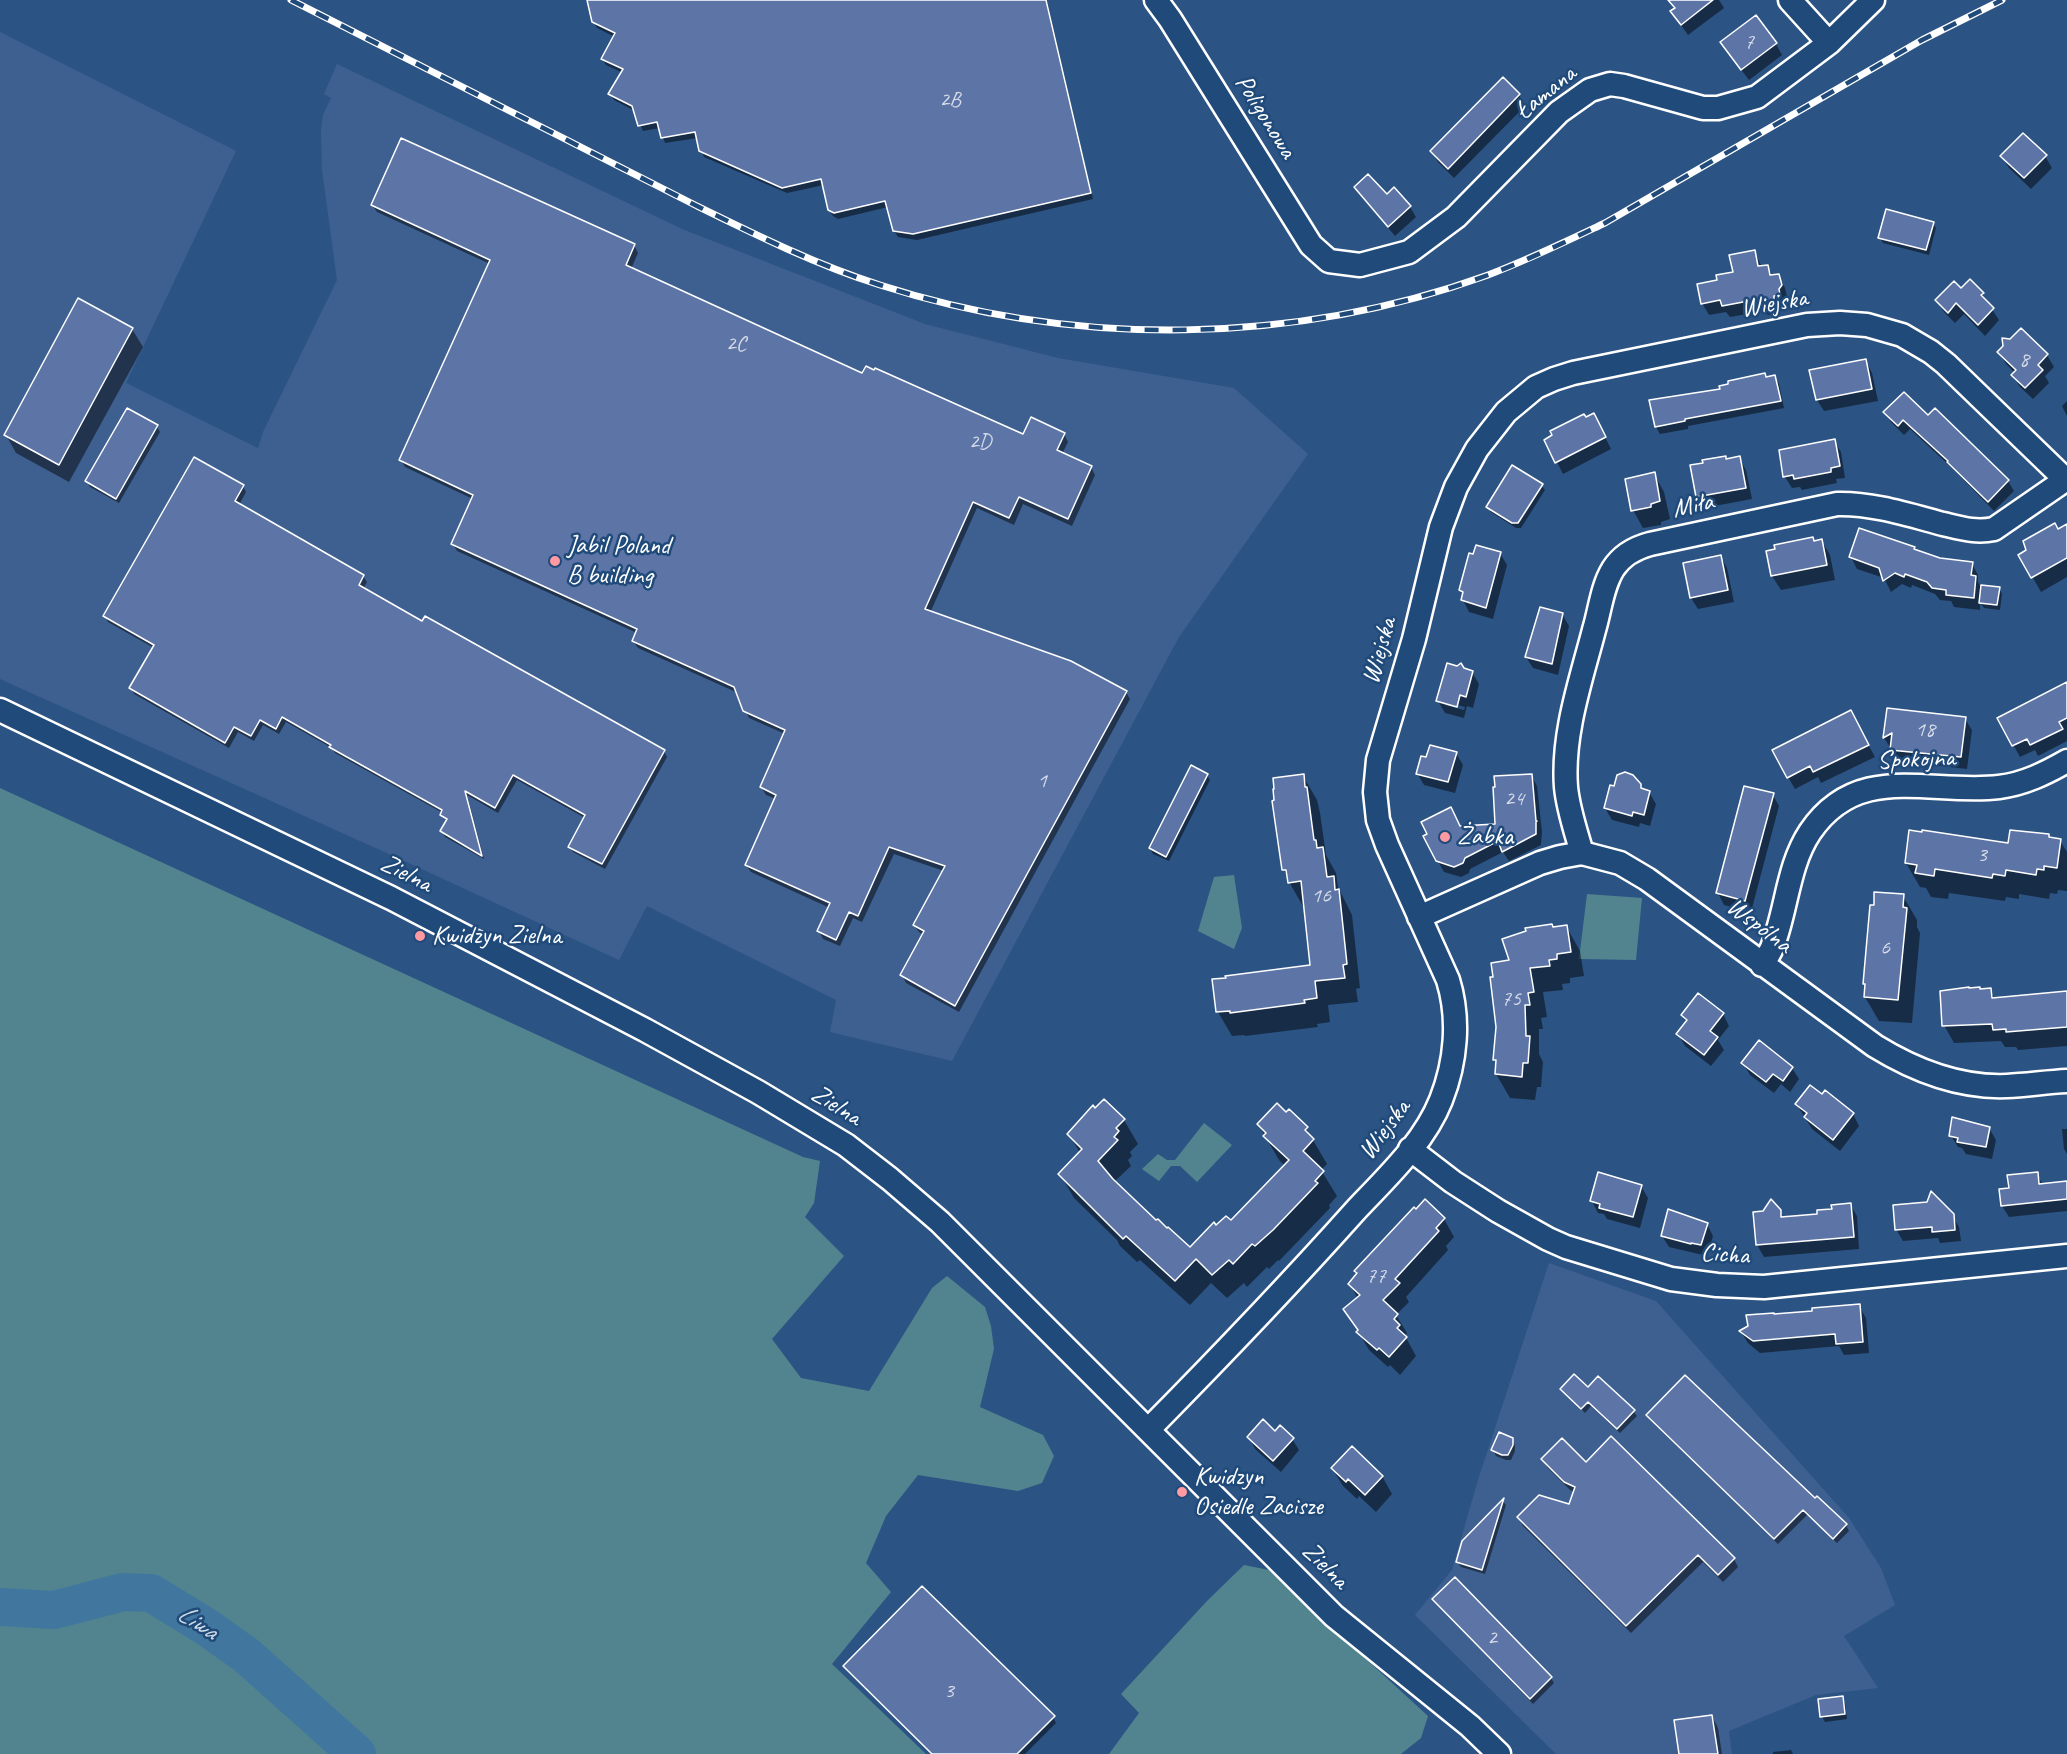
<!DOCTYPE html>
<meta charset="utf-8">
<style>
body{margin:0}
canvas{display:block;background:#2b5383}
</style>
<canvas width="2067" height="1754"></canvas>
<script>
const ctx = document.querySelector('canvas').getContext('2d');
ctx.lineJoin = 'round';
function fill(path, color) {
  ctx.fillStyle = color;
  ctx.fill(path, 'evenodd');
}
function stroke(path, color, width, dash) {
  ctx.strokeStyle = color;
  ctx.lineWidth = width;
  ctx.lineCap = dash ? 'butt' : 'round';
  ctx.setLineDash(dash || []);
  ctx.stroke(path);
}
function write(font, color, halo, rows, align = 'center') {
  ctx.font = font + ' Caveat,sans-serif';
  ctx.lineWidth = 5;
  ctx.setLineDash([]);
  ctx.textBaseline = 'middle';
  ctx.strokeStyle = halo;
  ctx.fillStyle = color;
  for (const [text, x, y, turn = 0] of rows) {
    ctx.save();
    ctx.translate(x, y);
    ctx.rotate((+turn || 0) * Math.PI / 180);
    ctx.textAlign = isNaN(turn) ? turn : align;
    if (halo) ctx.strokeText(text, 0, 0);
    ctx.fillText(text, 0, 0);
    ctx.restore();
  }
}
const built = new Path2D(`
 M0,32L236,151L126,383L258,448L263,432L337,280L322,170L321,131L323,115L331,98L324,94L337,64L682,229L925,324L1058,358L1234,388L1308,454L1179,637L952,1061L830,1032L836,1000L647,906L619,960L400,859L0,679Z
 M1549,1263L1656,1301L1849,1518L1881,1568L1895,1605L1844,1636L1878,1688L1816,1695L1729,1731L1732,1754H1556L1415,1615L1452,1570L1478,1480Z`);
const green = new Path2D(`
 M0,788L803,1157L820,1161L814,1203L805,1217L844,1256L772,1339L801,1378L869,1391L932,1288L947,1276L985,1307L991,1326L994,1349L980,1407L1043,1435L1054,1456L1042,1483L1018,1491L918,1475L886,1516L866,1563L891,1592L832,1664L926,1754H0Z
 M1234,875L1242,928L1234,949L1198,931L1214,877Z
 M1587,894L1642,898L1636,960L1579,959Z
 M1204,1123L1232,1145L1197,1182L1180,1166H1171L1159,1181L1142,1169L1158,1154L1167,1160H1175Z
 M1244,1565L1269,1570L1428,1716L1421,1738L1401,1754H1109L1139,1713L1121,1694L1207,1601Z`);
const shadow = new Path2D(`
 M589,0H1047L1093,199L917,240L898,237L894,231L888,207L838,219L833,216L829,210L824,185L787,193L704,157L698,138L665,143L660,128L643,131L635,111L614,100L610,94L623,73L606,65L602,59L615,37L597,28L593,21Z
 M1669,0H1719L1724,8L1688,35L1672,12L1675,10Z
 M1776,44L1782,55L1749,80L1729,54Z
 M1519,95L1525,106L1454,178L1438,162L1432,152Z
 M2002,156H2045L2052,168L2031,189L2009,168Z
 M1356,187L1387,196L1410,207L1416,217L1395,236L1362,197Z
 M372,205L634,245L638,253L631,269L863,375L1024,436L1064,434L1068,442L1062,454L1091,467L1095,475L1072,526L1023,504L1014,525L977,508L930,613L1126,692L1130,699L959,1012L906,983L902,975L924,935L919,932L914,925L944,871L894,854L862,922L853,918L840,946L823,939L819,931L830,908L751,872L746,865L776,799L766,795L761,787L785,734L749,718L738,693L638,648L633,641L637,633L457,551L453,544L473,499L405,467L401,460L490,264L377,212Z
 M1933,223L1936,228L1929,255L1883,243L1880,238Z
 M1754,251L1762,267L1767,266L1773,276H1779L1785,288L1787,297L1785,301L1786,306L1780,308V312L1768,315L1765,311L1730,317L1726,312L1709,315L1702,303L1718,281L1734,273Z
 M1961,290L1982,294L1999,320L1985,336L1964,314L1955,323L1944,312L1937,301Z
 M132,329L143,347L69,482L16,453L6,435Z
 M2021,330L2047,355L2054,367L2045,376L2049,383L2033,399L2020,387L2013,375L2015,373L2006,364L1999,352Z
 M1866,361L1872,373L1878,401L1824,411L1817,400Z
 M1765,374L1767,378L1775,377L1779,384L1784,408L1688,426V429L1660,434L1656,427L1722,390Z
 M2067,401V416L2062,406Z
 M1885,412L1928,418L2008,481L2014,491L1994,511L1952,468L1910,429L1904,435L1891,422Z
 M157,427L160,432L119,503L90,487L87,481Z
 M1600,427L1611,449L1563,474L1546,440Z
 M1834,441L1841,452L1845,478L1836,479L1837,483L1802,490L1800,487L1792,488L1785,477Z
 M1739,458L1746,470L1752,499L1704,508L1698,496L1727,460Z
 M1654,474L1664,492L1670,519L1661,522V525L1643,528L1633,510Z
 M1541,485L1545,490L1521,528H1516L1491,512L1488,507Z
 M243,486L246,492L239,505L363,576L367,582L363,589L664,751L667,757L605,869L573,852L569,847L585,818L517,780L498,813L467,795L484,859L445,837L442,831L447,822L442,815L443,813L335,753L332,748L286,722L279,734L263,725L254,741L238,732L229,748L134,694L131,688L154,648L108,622L105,616Z
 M2067,525V577L2041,592L2020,555Z
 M1813,539L1815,542L1822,541L1830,555L1835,580L1781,590L1772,576Z
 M1914,548L1915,551L1940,560L1972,564L1978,575V582L1982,590L1999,588L2002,594L2000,610L1984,608L1980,602V610L1954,607L1951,601L1940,600L1935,594L1912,585L1911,588L1902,584L1891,592L1884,578L1857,569L1851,557Z
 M1500,553L1507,565L1493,619L1469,612L1463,600L1464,596L1461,590Z
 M1721,557L1727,568L1734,602L1698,609L1691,598Z
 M1562,614L1569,626L1558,675L1533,668L1526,657Z
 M1463,669L1472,672L1479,684L1473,708L1467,706L1464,718L1445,713L1438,701ZM1445,702L1465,707L1464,710L1445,705Z
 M2067,684V741L2038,756L2035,750L2020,757L1999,719Z
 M1889,709L1965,719L1972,730L1967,769L1899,761L1884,738Z
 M1857,724L1875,757L1821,783L1818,777L1795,789L1788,777Z
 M1456,753L1463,765L1455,793L1424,785L1417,773L1427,759Z
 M1207,775L1210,780L1169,861L1153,854L1150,848Z
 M1531,775L1537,786L1542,832L1541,845L1509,861L1503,852L1470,869L1469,873L1461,877L1444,872L1438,861L1460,827L1497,825Z
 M1303,776L1317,800L1320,813L1326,855L1336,873L1338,887L1352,915L1360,988L1356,989L1358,1002L1328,1005L1330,1022L1317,1024L1318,1027L1245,1036L1244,1035L1232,1036L1218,1012L1214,981L1311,967L1305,906H1303L1289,882L1284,869Z
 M1640,785L1643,790L1649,792L1656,804L1650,826L1640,823L1639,827L1612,820L1605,808Z
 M1773,795L1779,806L1751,912L1724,905L1718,893Z
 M2048,835L2051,839L2060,841L2067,852V891L2058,890L2057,894L2050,893L2049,899L2019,894V899L2006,897L2005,901L1949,893L1948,899L1931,897L1926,888L1920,887L1906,863L2009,844Z
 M1903,896L1917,920V927L1920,933L1912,1023L1879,1021L1865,997L1864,984Z
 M1566,926L1580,951L1584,976L1570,978V983L1562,984L1563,990L1543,992L1547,1017L1541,1018L1543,1029H1539V1054L1543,1062L1541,1087H1537L1535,1100L1510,1098L1496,1074L1497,1064L1495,1060L1511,962L1553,928Z
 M1990,990L1995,999L2067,994V1046L2018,1050L2016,1047H2005L2001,1041L1954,1043L1944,1025Z
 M1723,1014L1729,1026L1718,1040L1724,1050L1711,1066L1685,1046L1678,1034L1687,1023L1682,1015Z
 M1743,1063L1792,1068L1799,1079L1790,1092L1781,1084L1774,1093L1750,1075Z
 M1797,1105L1853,1114L1859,1126L1840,1151L1812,1129Z
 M1124,1120L1138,1144L1130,1152L1132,1156L1128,1160L1131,1166L1114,1182L1156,1223L1190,1249L1216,1227L1231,1223L1285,1166L1279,1160L1258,1124L1306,1128L1327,1164L1321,1170L1337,1196L1329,1205L1330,1208L1279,1261L1278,1260L1269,1269L1267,1267L1247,1287L1244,1283L1227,1298L1211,1283L1190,1305L1140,1260L1137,1262L1120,1246L1117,1240L1074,1198L1060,1174L1080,1153L1069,1134Z
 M1989,1128L1996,1140L1992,1159L1966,1154L1962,1148L1958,1147L1951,1136Z
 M2062,1129H2067V1154L2064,1149Z
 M2037,1174L2043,1185L2067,1183V1211L2009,1217L2002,1206L2010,1189Z
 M1641,1186L1648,1198L1640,1228L1607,1219L1604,1214L1598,1213L1592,1201Z
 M1850,1204L1857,1216L1859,1249L1764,1257L1757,1245L1755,1213L1779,1211L1784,1219L1819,1216Z
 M1928,1204L1952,1215L1959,1227L1961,1241L1940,1243L1938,1238L1903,1241L1896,1229Z
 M1444,1219L1454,1237L1446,1246L1448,1250L1406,1297L1409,1302L1396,1315L1407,1333L1405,1336L1416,1356L1400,1375L1390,1365L1388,1367L1369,1350L1345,1310L1358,1299L1350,1284Z
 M1707,1224L1713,1236L1707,1256L1669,1247L1662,1236Z
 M1859,1306L1866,1318L1869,1353L1844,1355L1839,1346L1760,1353L1748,1343L1741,1332Z
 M1562,1389H1588L1633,1411L1637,1416L1620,1433L1591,1406L1585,1413Z
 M1647,1415L1815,1500L1817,1498L1846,1525L1849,1531L1837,1543L1807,1515L1778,1544L1651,1421Z
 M1275,1433L1292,1439L1299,1450L1281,1472L1255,1449L1249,1437Z
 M1512,1440L1515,1445V1451L1511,1460H1506L1496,1456L1493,1450Z
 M1543,1460L1586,1464L1734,1559L1738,1567L1723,1582L1703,1562L1631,1633L1523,1526L1518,1517L1570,1506L1575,1492L1570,1490L1548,1468Z
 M1332,1468L1382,1476L1392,1494L1376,1512L1359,1496L1357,1499L1343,1486Z
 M1503,1501L1506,1505L1485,1574L1461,1567L1457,1562L1463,1542Z
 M1454,1579L1551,1678L1554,1683L1533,1704L1437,1604L1434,1599Z
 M845,1666L1053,1717L1056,1723L1025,1754H932L848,1671Z
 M1842,1697L1845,1703L1847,1719L1825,1722L1822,1717Z
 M1712,1716L1718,1728L1722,1754H1681Z
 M1791,1750L1793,1754H1773V1752Z`);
const river = new Path2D(`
 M0,1607L54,1610L123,1592L151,1593L205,1626L246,1655L357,1754`);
const building = new Path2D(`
 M587,0H1046L1091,193L913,234L893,231L885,201L834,213L828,210L821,179L782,188L699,151L695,132L661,138L657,122L638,126L632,106L608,94L623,69L601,59L615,33L592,22Z
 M1668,0H1713L1681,25L1670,11L1675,8Z
 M1756,15L1777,43L1741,70L1720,42Z
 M1503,77L1520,94L1448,169L1430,151Z
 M2023,133L2047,155L2024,178L2000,156Z
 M401,138L635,244L626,265L862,373L866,366L874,370L875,368L1023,434L1031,417L1065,433L1057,450L1092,466L1068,519L1019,497L1009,518L973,502L925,609L1071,661L1127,691L955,1006L900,975L924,931L913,925L945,866L889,847L858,916L849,912L836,940L817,931L830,903L745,865L776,795L760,787L785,730L743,711L734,687L632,641L637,629L451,544L473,495L399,460L490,260L371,205Z
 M1368,174L1387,194L1394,187L1411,206L1388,227L1354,187Z
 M1886,209L1934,222L1926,250L1878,238Z
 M1755,250L1758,266L1768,265L1770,275L1779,274L1782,285L1779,289L1780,295L1774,296V301L1760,304L1759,299L1722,306L1720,300L1701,304L1697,284L1717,280L1716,275L1733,272L1729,255Z
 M1970,279L1984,293L1981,295L1994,308L1978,325L1956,303L1948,313L1935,300L1954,281L1961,288Z
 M78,298L133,328L59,465L4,435Z
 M2021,328L2048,354L2038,365L2043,370L2025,388L2011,375L2016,370L1997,352L2003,346L2002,338L2010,339Z
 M1866,359L1872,389L1816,400L1809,370Z
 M1765,373L1766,377L1775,375L1781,401L1685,419V421L1655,427L1649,400L1720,389L1719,386L1728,384V381Z
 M1904,392L1928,415L1935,408L2009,480L1988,502L1947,462L1948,461L1903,420L1898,426L1883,412Z
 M127,408L158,425L116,499L85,481Z
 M1594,413L1606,437L1555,463L1544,440L1552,435L1550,431L1584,414L1586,417Z
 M1835,439L1840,466L1831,468V472L1794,479L1793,475L1783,477L1779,450Z
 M1726,456V459L1740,456L1746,488L1696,497L1690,465L1703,463L1702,460Z
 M194,457L244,485L235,501L364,575L359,585L422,621L425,616L665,750L602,864L568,847L585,815L513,775L495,808L465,791L482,856L440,831L447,819L440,815L442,810L329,747L331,745L282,717L276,729L260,720L251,736L234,727L225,743L129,688L154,645L103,616Z
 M1512,465L1543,484L1518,523H1512L1486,507Z
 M1655,472L1660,501L1651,504V507L1631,511L1625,479Z
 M2055,523L2058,529L2067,524V558L2031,578L2018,555L2026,550L2023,541Z
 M1859,528L1915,547L1914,549L1940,558L1973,562L1971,575L1976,576L1974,598L1946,595V590L1932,588L1927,582L1905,574L1904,577L1895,573L1883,581L1879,568L1849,557Z
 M1813,537L1814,541L1822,539L1827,565L1771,576L1766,551L1775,549L1774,545Z
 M1476,545L1501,552L1486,608L1461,600L1463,592L1459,590L1469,553L1473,554Z
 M1721,555L1728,590L1690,598L1683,563Z
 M1981,585L2000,587L1997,605L1979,603Z
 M1540,607L1563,613L1552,664L1525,657Z
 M1447,663L1457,666L1461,663L1464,668L1473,671L1466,697L1460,695L1457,707L1436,701Z
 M2067,682V718L2059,722L2063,729L2030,745L2027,739L2012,746L1997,718Z
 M1887,708L1966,717L1961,757L1890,750L1892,733L1883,738Z
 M1851,710L1869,745L1813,772L1810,766L1787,778L1772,750Z
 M1430,745L1457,752L1448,782L1416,774L1421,756L1426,757Z
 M1191,765L1208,774L1166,857L1149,848Z
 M1625,772L1633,775L1641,784V788L1650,791L1644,815L1633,812L1632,816L1604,808L1610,785L1614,786L1617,775Z
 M1304,774L1305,787H1307L1314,840H1316L1317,848L1323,847L1327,877L1334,876L1335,890L1339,889L1347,964L1343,965L1345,978L1315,981L1317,998L1304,1000L1305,1003L1230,1013V1011L1216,1012L1212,979L1226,978L1225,976L1310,965L1301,881L1288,883L1286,870H1282L1272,801L1274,800L1273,789H1274L1273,778Z
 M1532,774L1536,821H1537L1536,822V834L1502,852L1498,841L1465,858L1463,863L1454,867L1436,861L1423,836L1427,834L1421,822L1451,807L1460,826L1495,824L1493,787H1495L1494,776Z
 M1744,786L1774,793L1745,901L1716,893Z
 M1909,830L1922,832V830L2008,843L2010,830L2049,834V837L2061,839L2057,868L2044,866V870L2037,869L2036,875L2006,870L2005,876L1993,874L1992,878L1935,869L1934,876L1915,873L1917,865L1905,863Z
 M1874,892L1904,894L1903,907L1907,908L1898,1000L1864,997L1865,984H1863L1870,905H1874Z
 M1552,924L1553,927L1567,925L1571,952L1557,954V959L1549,960L1550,966L1530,968L1534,992L1528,993L1530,1005H1525L1526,1036H1530L1528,1063H1523L1522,1077L1495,1074L1496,1060H1493L1496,1027L1490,977H1493L1491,963L1509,960L1502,939L1526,931L1525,928Z
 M1969,987V988L1980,987V989L1991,988L1992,998L2067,991V1027L2006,1032V1029L1993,1030L1992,1024L1942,1026L1940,991Z
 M1698,993L1724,1013L1710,1031L1718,1037L1704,1055L1676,1034L1687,1020L1681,1015Z
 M1759,1040L1793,1067L1783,1081L1773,1074L1766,1082L1741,1063Z
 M1810,1085L1822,1094L1825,1090L1854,1113L1833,1140L1804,1117L1807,1113L1795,1104Z
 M1104,1099L1125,1119L1116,1128L1119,1131L1114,1137L1118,1140L1098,1161L1113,1179L1156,1220L1158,1219L1167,1228L1168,1227L1190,1247L1214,1222L1216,1225L1226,1216L1231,1220L1289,1160L1263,1136L1266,1133L1257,1124L1277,1103L1286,1112L1289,1109L1308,1127L1305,1130L1314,1139L1303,1151L1324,1171L1315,1181L1318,1183L1273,1230L1255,1246L1252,1244L1233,1264L1229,1260L1212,1275L1196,1259L1175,1281L1126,1236L1123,1239L1058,1174L1082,1149L1067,1134L1093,1105L1095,1108Z
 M1952,1117L1990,1127L1986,1147L1957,1142L1958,1138L1949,1136Z
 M1598,1172L1642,1185L1633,1217L1599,1208L1600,1204L1590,1201Z
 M2038,1172L2039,1184L2067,1181V1199L2001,1206L1999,1189L2009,1188L2007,1175Z
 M1931,1191L1954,1214L1955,1230L1932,1232V1227L1895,1230L1893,1205L1927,1202Z
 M1425,1199L1445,1218L1436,1228L1439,1231L1395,1279L1400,1283L1383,1300L1398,1314L1394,1319L1400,1325L1397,1328L1407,1337L1389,1357L1379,1348L1377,1350L1356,1332L1358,1330L1343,1309L1360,1295L1348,1284L1357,1273L1354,1271L1414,1207L1416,1209Z
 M1771,1199L1781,1210V1217L1817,1214V1210L1832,1209L1831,1205L1851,1203L1854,1237L1756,1245L1753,1212L1763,1211Z
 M1668,1209L1708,1223L1701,1245L1691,1243V1244L1661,1236Z
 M1860,1304L1863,1342L1836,1344L1835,1334L1753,1341L1739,1331L1748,1326L1746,1315L1774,1313V1314L1812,1311V1308Z
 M1574,1374L1588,1387L1598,1376L1635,1410L1617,1429L1588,1402L1581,1409L1560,1389Z
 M1685,1375L1815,1498L1817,1496L1847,1524L1833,1539L1803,1510L1774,1539L1646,1415Z
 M1263,1419L1275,1431L1280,1425L1294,1438L1273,1461L1247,1437Z
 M1499,1432L1513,1438V1445L1508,1455H1502L1491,1450Z
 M1611,1436L1735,1558L1718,1575L1698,1555L1626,1626L1517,1517L1539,1495L1569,1504L1575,1487L1564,1482L1541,1459L1562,1438L1586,1462Z
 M1352,1446L1383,1476L1365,1495L1348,1479L1346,1482L1331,1468Z
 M1504,1498L1482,1570L1456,1562L1462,1541Z
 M1455,1577L1552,1677L1530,1699L1432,1599Z
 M922,1586L1055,1716L1017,1754H932L843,1666Z
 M1843,1696L1845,1714L1820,1717L1818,1699Z
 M1712,1715L1718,1754H1679L1674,1720Z`);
const minor = new Path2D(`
 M1156,0L1170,19L1311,245L1329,261L1360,265L1409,252L1456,217L1559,112L1590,90L1610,84L1624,86L1703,108H1718L1757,97L1829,43L1873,0
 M1790,0L1829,43
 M0,710L391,898L645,1030L758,1092L846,1145L890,1179L940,1222L1334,1616L1470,1726L1499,1754
 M1582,853C1576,832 1568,809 1566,787C1562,734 1581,680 1594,630C1600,610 1602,587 1613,569C1622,555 1635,548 1650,544L1837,504C1872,503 1909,515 1943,524C1960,528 1976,533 1994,529L2065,480
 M1419,917L1540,863L1560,857L1582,853L1620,863L1647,879L1875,1046C1914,1070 1959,1088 2007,1086C2027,1085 2047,1082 2067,1081
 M1762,965C1766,958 1771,952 1773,945C1787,908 1788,865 1810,832C1858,761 1930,795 1999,787C2024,784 2046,773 2067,761
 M1410,1149L1453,1182L1498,1211L1548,1239L1566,1247L1671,1279L1717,1285L1764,1287L2067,1256
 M1149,1429C1219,1358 1288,1286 1355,1211C1386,1178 1424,1143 1441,1100C1456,1062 1460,1019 1448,980L1387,845L1378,820L1375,792L1378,760L1414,639L1441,527L1456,487L1477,449L1506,412L1536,387L1554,379L1573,373L1807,325L1840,323L1867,325L1902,335L1931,352L1946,364L2067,481`);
const rail = new Path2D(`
 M291,0L697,206C756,235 817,265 880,285C1076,348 1295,345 1488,275C1528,260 1567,241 1605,223L1922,40L2002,0`);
const markers = [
 [555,561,6,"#ff9aa2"],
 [1445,837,6,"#ff9aa2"],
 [420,936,6,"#ff9aa2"],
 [1182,1492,6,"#ff9aa2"]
];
const numberNames = [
 ["7",1749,42],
 ["2B",950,100],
 ["2C",736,344],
 ["8",2024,360],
 ["2D",980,442],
 ["18",1925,730],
 ["1",1042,781],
 ["24",1514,799],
 ["3",1982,855],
 ["16",1321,896],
 ["6",1885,948],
 ["75",1511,999],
 ["77",1376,1276],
 ["2",1492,1638],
 ["3",949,1691]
];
const streetNames = [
 ["Łamana",1546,93,-39],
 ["Poligonowa",1265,117,58],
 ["Wiejska",1774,304,-10],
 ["Miła",1693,506,-12],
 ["Wiejska",1380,651,-74],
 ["Spokojna",1916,760,-2],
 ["Zielna",406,874,27],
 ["Wspólna",1759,926,37],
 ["Zielna",836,1106,32],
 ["Wiejska",1385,1130,-53],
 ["Cicha",1725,1255,4],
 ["Zielna",1325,1566,45]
];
const poiNames = [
 ["Jabil Poland",567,546],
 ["B building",567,576],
 ["Żabka",1457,837],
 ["Kwidzyn Zielna",432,936],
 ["Kwidzyn",1194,1477],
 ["Osiedle Zacisze",1194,1507]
];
const waterNames = [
 ["Liwa",197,1623,33]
];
fill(built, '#3e6090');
fill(green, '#52848f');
fill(shadow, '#0007');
stroke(river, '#41779e', 38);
fill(building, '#5d75a6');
stroke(building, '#fff', 1.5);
stroke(minor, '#fff', 27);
stroke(minor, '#1f4a7a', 22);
stroke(rail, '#fff', 7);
stroke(rail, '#1f4a7a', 4.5, [14]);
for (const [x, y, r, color] of markers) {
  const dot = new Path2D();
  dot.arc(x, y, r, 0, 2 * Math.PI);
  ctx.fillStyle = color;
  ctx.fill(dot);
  stroke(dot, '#1f4a7a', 2);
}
write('22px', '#d6dce9', null, numberNames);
write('26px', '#fff', '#1f4a7a', streetNames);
write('26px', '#fff', '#1f4a7a', poiNames, 'left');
write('italic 27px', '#d0dde7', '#1f4a7a', waterNames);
</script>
